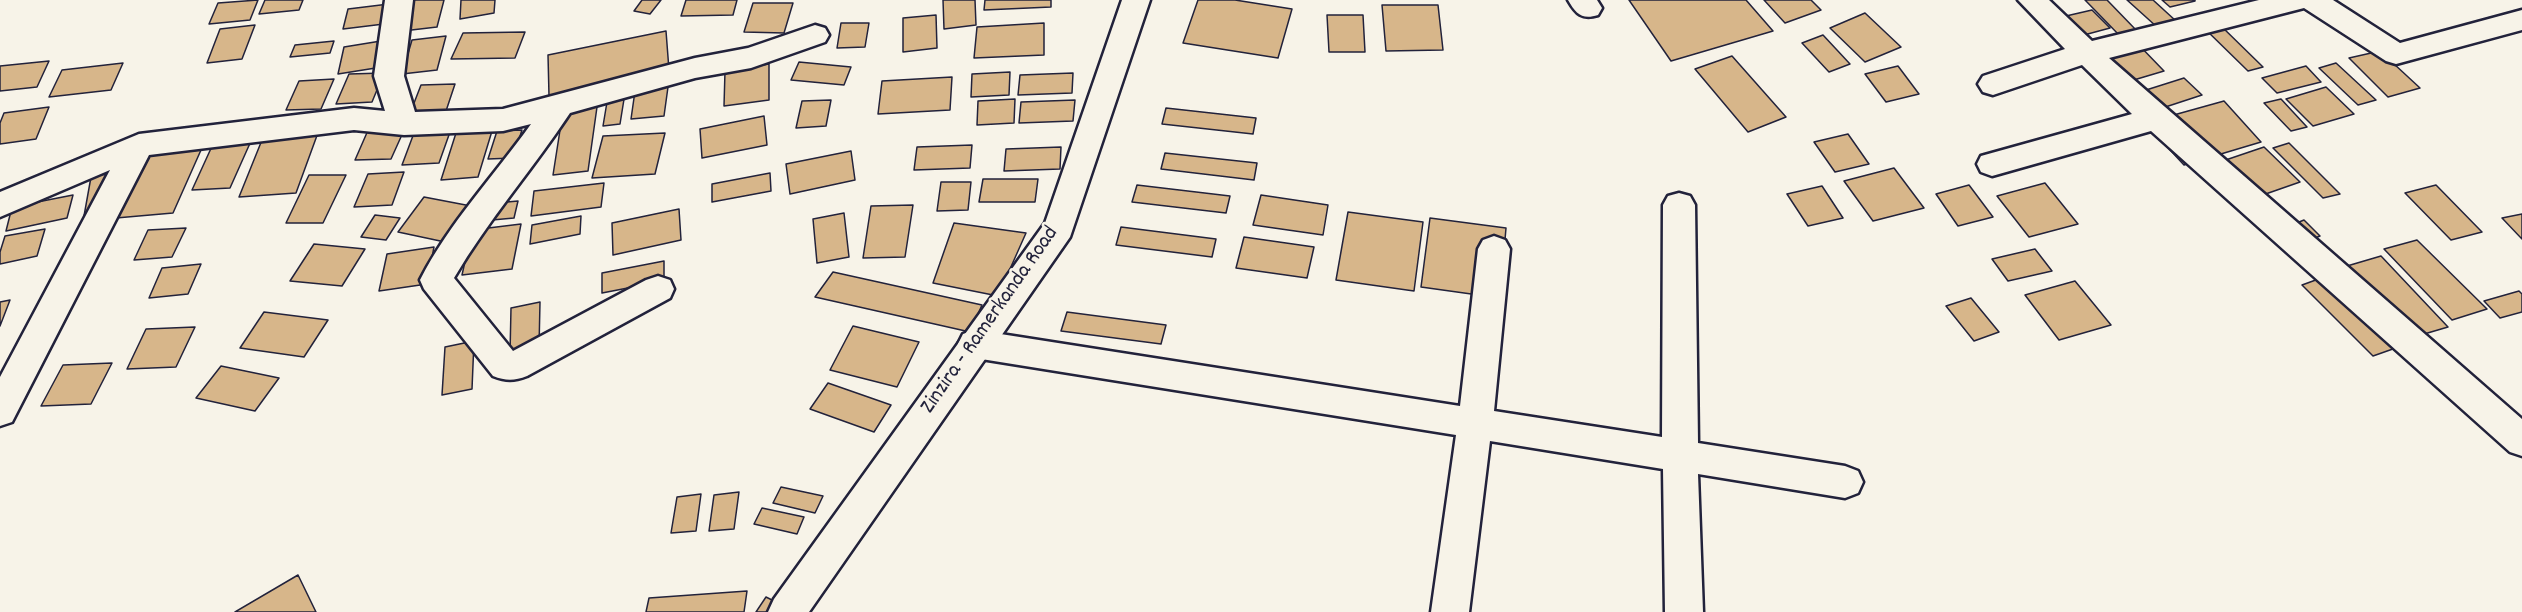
<!DOCTYPE html>
<style>
body{margin:0}
canvas{display:block;background:#f7f3e8}
</style>
<canvas width="2522" height="612"></canvas>
<script>
const ctx = document.querySelector('canvas').getContext('2d');
ctx.lineJoin = 'round';
function fill(path, color) {
  ctx.fillStyle = color;
  ctx.fill(path, 'evenodd');
}
function stroke(path, color, width, dash) {
  ctx.strokeStyle = color;
  ctx.lineWidth = width;
  ctx.lineCap = dash ? 'butt' : 'round';
  ctx.setLineDash(dash || []);
  ctx.stroke(path);
}
function write(font, color, halo, rows, align = 'center') {
  ctx.font = font + ' Dekko,sans-serif';
  ctx.lineWidth = 5;
  ctx.setLineDash([]);
  ctx.textBaseline = 'middle';
  ctx.strokeStyle = halo;
  ctx.fillStyle = color;
  for (const [text, x, y, turn = 0] of rows) {
    ctx.save();
    ctx.translate(x, y);
    ctx.rotate((+turn || 0) * Math.PI / 180);
    ctx.textAlign = isNaN(turn) ? turn : align;
    if (halo) ctx.strokeText(text, 0, 0);
    ctx.fillText(text, 0, 0);
    ctx.restore();
  }
}
const building = new Path2D(`
 M258,0L250,20L209,24L218,3Z
 M265,0H303L299,10L259,14Z
 M412,0H444L437,27L403,31Z
 M461,0H495L494,13L460,19Z
 M642,0H661L650,14L634,11Z
 M686,0H737L733,15L681,16Z
 M943,0H975L976,25L944,29Z
 M985,0H1051V7L984,10Z
 M1198,0H1235L1292,9L1278,58L1183,43Z
 M1629,0H1746L1773,31L1671,61Z
 M1764,0H1811L1821,10L1785,23Z
 M2085,0H2107L2138,32L2121,37Z
 M2127,0H2153L2176,21L2157,27Z
 M2162,0H2195V1L2170,7Z
 M753,3H793L784,33L744,32Z
 M389,4L384,24L343,29L348,9Z
 M1382,5H1438L1443,50L1386,51Z
 M2092,10L2110,28L2084,35L2066,16Z
 M1865,13L1901,47L1865,62L1830,28Z
 M936,15L937,48L903,52V18Z
 M1327,15H1363L1365,52H1329Z
 M841,23H869L865,47L837,48Z
 M1044,23V55L974,58L977,27Z
 M2218,23L2263,67L2248,71L2203,27Z
 M255,25L242,59L207,63L220,29Z
 M666,31L669,70L549,96L548,55Z
 M525,32L515,58L451,59L463,33Z
 M1823,35L1850,64L1829,72L1802,43Z
 M446,36L437,70L402,74L412,40Z
 M387,40L382,67L338,74L344,47Z
 M2134,40L2164,71L2127,82L2097,51Z
 M334,41L330,53L290,57L295,45Z
 M2380,51L2420,88L2388,97L2349,58Z
 M1732,56L1786,117L1748,132L1695,69Z
 M49,61L37,87L0,91V66Z
 M799,62L851,67L844,85L791,80Z
 M123,63L111,90L49,97L62,70Z
 M2336,63L2376,100L2358,105L2319,68Z
 M769,64V100L724,106L725,71Z
 M1898,66L1919,94L1886,102L1865,74Z
 M2306,66L2321,82L2277,93L2262,78Z
 M1010,72L1009,95L971,97L972,74Z
 M384,73L372,102L336,104L349,74Z
 M1073,73L1072,93L1018,95L1020,75Z
 M952,77L950,110L878,114L882,81Z
 M2184,78L2202,95L2141,115L2124,97Z
 M334,79L321,109L286,110L299,81Z
 M455,84L445,114L409,116L421,85Z
 M668,87L664,116L631,119L635,91Z
 M2326,87L2354,114L2313,126L2286,99Z
 M625,93L620,124L603,126L608,96Z
 M1015,99L1014,123L977,125L978,101Z
 M2281,99L2307,127L2291,131L2264,103Z
 M831,100L826,126L796,128L802,101Z
 M1075,100L1073,121L1019,123L1021,102Z
 M2224,101L2261,142L2184,165L2145,123Z
 M49,107L36,139L0,144V123L4,113Z
 M597,107L588,171L553,175L563,111Z
 M1166,108L1256,118L1253,134L1162,124Z
 M764,116L767,145L702,158L700,129Z
 M369,128H405L391,159L355,160Z
 M319,130L296,193L239,197L264,135Z
 M522,130L513,158L488,159L497,131Z
 M492,131L478,177L441,180L456,133Z
 M450,132L439,163L402,165L414,133Z
 M665,133L655,174L592,178L603,136Z
 M1848,134L1869,164L1835,172L1814,142Z
 M251,141L230,188L192,190L213,144Z
 M2289,143L2340,194L2323,198L2273,148Z
 M972,145L970,168L914,170L917,147Z
 M1061,147L1060,169L1004,171L1006,149Z
 M2264,147L2300,182L2237,204L2202,168Z
 M201,150L173,213L116,218L145,154Z
 M851,151L855,180L790,194L786,164Z
 M1165,153L1257,163L1254,180L1161,169Z
 M1894,168L1924,208L1873,221L1844,181Z
 M404,172L392,205L354,207L368,174Z
 M770,173L771,191L712,202V184Z
 M106,174L99,212L84,216L91,177Z
 M309,175H346L323,223H286Z
 M983,179H1038L1035,202H979Z
 M941,182H971L968,210L937,211Z
 M604,183L601,207L531,216L534,191Z
 M2045,183L2078,224L2029,237L1997,196Z
 M1137,185L1230,196L1226,213L1132,202Z
 M1969,185L1993,217L1958,226L1936,194Z
 M2436,185L2482,232L2451,240L2405,193Z
 M1822,186L1843,218L1808,226L1787,194Z
 M73,195L67,218L6,231L12,207Z
 M1261,195L1328,205L1323,235L1253,225Z
 M424,197L471,206L445,242L398,232Z
 M518,201L514,218L492,220L496,203Z
 M913,205L905,257L863,258L871,206Z
 M679,209L681,240L613,255L612,223Z
 M1348,212L1423,222L1414,291L1336,280Z
 M844,213L849,257L817,263L813,219Z
 M2522,214V239L2502,218Z
 M375,215L400,218L386,240L361,237Z
 M581,216L580,234L530,244L532,225Z
 M1430,218L1506,228L1500,298L1421,287Z
 M2304,220L2320,236L2288,249L2272,233Z
 M954,223L1026,233L998,296L933,283Z
 M521,224L512,269L462,275L472,230Z
 M1121,227L1216,239L1212,257L1116,245Z
 M186,228L172,257L134,260L148,230Z
 M45,229L37,256L0,264V252L5,236Z
 M1244,237L1314,247L1307,278L1236,268Z
 M2417,240L2487,309L2452,320L2384,249Z
 M314,244L365,249L342,286L290,281Z
 M434,247L427,284L379,291L387,254Z
 M2035,249L2052,271L2008,281L1992,259Z
 M2381,256L2448,327L2414,337L2347,266Z
 M664,261V281L602,293V273Z
 M201,264L188,294L149,298L162,268Z
 M833,272L982,305L970,332L815,297Z
 M2335,273L2407,344L2373,356L2302,285Z
 M2075,281L2111,325L2059,340L2025,295Z
 M2519,291L2522,294V312L2500,318L2484,301Z
 M1971,298L1999,332L1974,341L1946,306Z
 M10,300L0,326V302Z
 M540,302L539,348L510,354L511,308Z
 M264,312L328,320L304,357L240,348Z
 M1067,312L1166,325L1161,344L1061,331Z
 M853,326L919,342L897,387L830,370Z
 M195,327L176,367L127,369L146,329Z
 M474,341L472,389L442,395L445,347Z
 M112,363L91,404L41,406L63,365Z
 M221,366L279,378L255,411L196,398Z
 M828,383L891,405L874,432L810,409Z
 M781,487L823,496L815,513L773,503Z
 M739,492L734,529L709,531L714,495Z
 M701,494L696,531L671,533L677,497Z
 M762,508L804,517L797,534L754,524Z
 M298,575L316,612H235Z
 M747,591L744,612H646L649,598Z
 M766,597L776,602L770,612H756Z`);
const street = new Path2D(`
 M385,0H413L404,76L415,112L503,109L695,58L748,48L815,25L825,28L829,35L825,42L751,68L695,78L570,113C533,169 488,220 454,278L513,351L646,280L658,276L670,280L674,289L670,298L527,376C514,381 506,381 493,376L424,289L420,280C449,223 494,176 531,124L503,131L404,135L354,130L149,155L12,422L0,426V377L110,170L0,217V192L139,134L354,108L385,111L374,76Z
 M1568,0H1597L1602,8L1598,15C1582,20 1576,14 1568,0Z
 M2018,0H2049L2092,41L2259,0H2333L2400,43L2522,10V30L2396,64L2386,61L2304,8L2109,58L2522,419V456L2510,452L2151,131L1992,176L1981,172L1977,164L1981,156L2132,114L2082,65L1993,95L1983,92L1978,84L1983,76L2065,49Z
 M1679,193L1690,196L1695,205L1698,443L1845,466L1858,471L1863,482L1858,493L1845,498L1698,474L1703,612H1665L1663,469L1490,441L1469,612H1431L1456,435L975,358L963,354L958,344L963,334L975,330L1460,406L1478,249L1483,240L1494,236L1505,240L1510,249L1494,411L1662,437L1663,205L1668,196Z`);
const primary = new Path2D(`
 M1122,0H1150L1070,237L809,612H768L774,599L1045,223Z`);
const streetNames = [
 ["Zinzira - Ramerkanda Road",991,321,-55]
];
fill(building, '#d7b68a');
stroke(building, '#22223b', 1.5);
stroke(street, '#22223b', 5);
stroke(primary, '#22223b', 5);
fill(street, '#f7f3e8');
fill(primary, '#f7f3e8');
write('22px', '#22223b', '#f7f3e8', streetNames);
</script>
